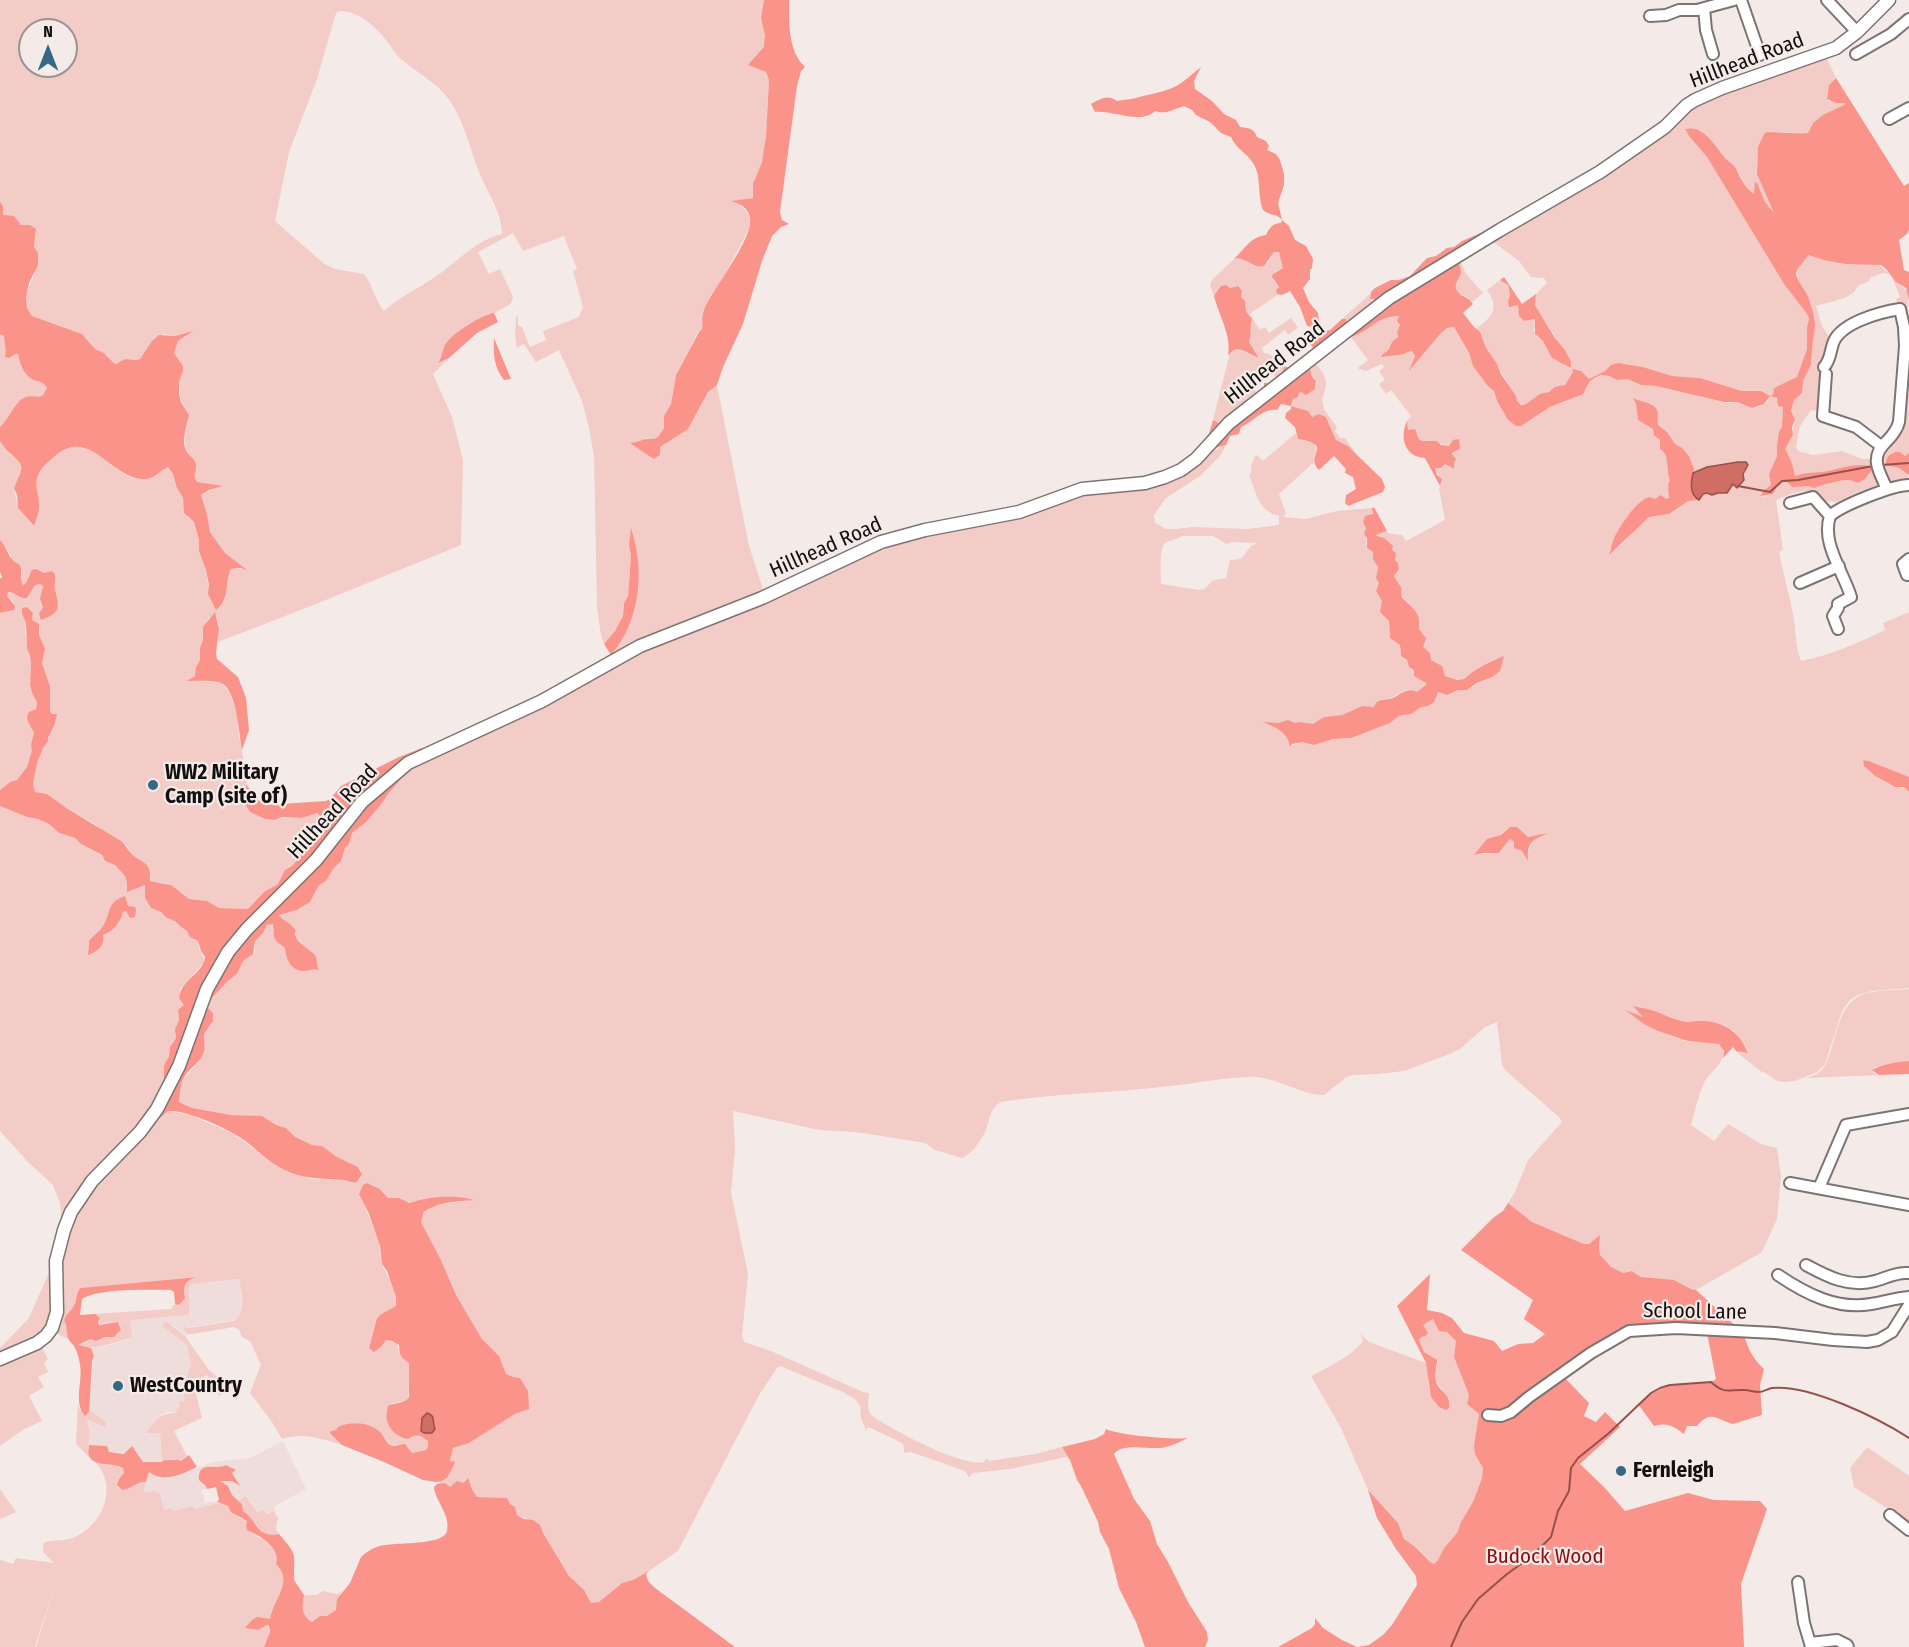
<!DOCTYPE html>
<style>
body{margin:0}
#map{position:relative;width:1909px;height:1647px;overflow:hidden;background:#f4ebe9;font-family:"Fira Sans Condensed",sans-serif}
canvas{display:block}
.north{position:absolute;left:18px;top:18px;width:60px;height:60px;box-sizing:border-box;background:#f4ebe9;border:2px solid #9a9391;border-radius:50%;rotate:0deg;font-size:16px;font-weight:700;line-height:24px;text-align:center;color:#120f0e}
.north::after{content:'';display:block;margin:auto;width:21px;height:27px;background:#366886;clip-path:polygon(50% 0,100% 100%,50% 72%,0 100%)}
</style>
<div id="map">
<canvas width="1909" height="1647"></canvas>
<div class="north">N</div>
</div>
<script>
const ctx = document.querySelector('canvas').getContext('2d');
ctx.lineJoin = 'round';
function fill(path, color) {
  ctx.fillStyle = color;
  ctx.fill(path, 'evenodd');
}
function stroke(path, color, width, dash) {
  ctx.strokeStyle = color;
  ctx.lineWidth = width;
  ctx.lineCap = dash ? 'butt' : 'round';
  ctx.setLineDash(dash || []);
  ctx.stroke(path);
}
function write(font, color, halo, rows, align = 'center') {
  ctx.font = font + ' "Fira Sans Condensed",sans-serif';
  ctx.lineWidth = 4.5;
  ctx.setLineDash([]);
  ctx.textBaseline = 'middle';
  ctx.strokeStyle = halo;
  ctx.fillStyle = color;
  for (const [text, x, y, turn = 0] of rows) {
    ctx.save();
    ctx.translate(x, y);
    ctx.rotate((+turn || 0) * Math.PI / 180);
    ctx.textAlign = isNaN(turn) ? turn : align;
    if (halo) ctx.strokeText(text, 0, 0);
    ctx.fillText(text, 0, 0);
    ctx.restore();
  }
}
const built = new Path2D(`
 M236,1279L239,1280L240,1283L242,1312L236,1320L184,1328V1331L187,1334L185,1336L173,1325L162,1326L187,1345L191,1364L185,1383V1402L176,1413L167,1412L163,1414L147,1432L160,1433L162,1462H143L137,1453L109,1452L106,1446L89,1445L90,1434L87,1418L105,1428L106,1425L105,1421L88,1409L94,1354L89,1348L106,1346L132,1338L130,1320L189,1315V1287L192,1284Z
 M283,1441L306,1489L275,1506V1511L271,1513H258L247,1496L239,1500L232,1495L228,1486L219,1480L232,1481L239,1485L232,1472L235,1470L230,1466L221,1468L205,1467L201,1469L199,1474V1478L207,1487V1489L202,1490L205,1503L217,1501L222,1502L195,1509L193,1506L173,1511L164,1510L160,1494L153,1491L144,1492L149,1472L159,1478H172L213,1462L250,1458Z`);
const green = new Path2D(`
 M0,0H764L761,18L765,36V44L763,51L750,65L766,72L769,80C767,107 768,135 762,161C758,175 752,181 753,198L732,201C745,207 753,214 749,229L722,280L704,309L702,314V329L698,332L676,375L671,404L664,416V428L658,437L654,440L648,438L632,443L651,458L654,459L660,455V447L688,429L708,392L717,385L749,546L765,595L873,546L1066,495L1137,484L1226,445L1220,456L1200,476L1166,498L1154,515L1155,523L1166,529H1176L1193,527L1248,529L1279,525V516C1258,511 1256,492 1249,474L1251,473V466L1255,456L1257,455L1263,461L1296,433L1297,437L1305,441L1314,442C1319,451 1312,456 1314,465L1312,464L1279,494L1286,513L1284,517L1306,519L1337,511L1372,508L1373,514L1366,528V544L1367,548L1373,552L1378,567L1376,578L1380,582L1376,591L1382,601L1383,614L1389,621L1390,638L1400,645V652L1403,659L1407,660L1409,667L1414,670V673L1426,683V685L1417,693L1406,690L1374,707L1362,706L1342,715L1324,717L1313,725L1304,723H1265C1277,729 1287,732 1290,746L1302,742L1314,745L1333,739H1347L1390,723L1399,716H1405L1421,707L1428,706L1438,692L1447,695L1458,690H1467L1500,671L1496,659C1485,665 1472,671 1464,679C1447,681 1445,678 1439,664L1431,660L1430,653L1422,647L1425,636L1419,629L1420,621L1415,610L1408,602L1403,600L1400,584L1394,576L1399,569L1392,550L1381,536L1374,534L1383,533L1385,530L1388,533L1402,535L1406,541L1445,520L1439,489L1442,482L1435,468H1441L1444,464L1454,469L1453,452L1460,449L1451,444L1449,446C1444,445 1440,443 1436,442C1429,440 1425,443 1419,439L1418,434L1408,430L1407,421L1411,416L1391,390L1386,394L1379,384L1385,380L1379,371L1384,367L1382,364L1366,371L1359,369L1358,368L1368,360L1351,337C1369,331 1379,315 1399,316L1397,321L1400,325L1397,332V338L1393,340L1388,351L1383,353L1381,357L1401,355L1408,351H1412L1415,356L1411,369L1439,334L1447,328L1454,327L1469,353L1473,366L1487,385L1494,391L1497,401L1508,420L1516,426L1532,419L1550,407L1564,402L1586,390L1590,381L1596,377L1601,375L1609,376L1617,380L1628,379L1641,385L1656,386L1727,403L1737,402L1752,408L1759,407L1767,402L1770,396L1761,391H1742L1700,378L1672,376L1643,367L1622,363L1589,379L1572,369L1573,372L1565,385L1546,394L1538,396L1526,404H1519C1510,385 1498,367 1487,350C1483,343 1483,334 1476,329C1492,317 1500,308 1487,290L1500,280L1507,284L1510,295L1508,301L1511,306L1518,305L1520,318L1524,321L1535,319L1534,331L1537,337L1543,341L1552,358L1560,361L1565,366L1572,365L1571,362L1535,305L1536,294L1547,283L1544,278L1531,277L1519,261L1488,238L1532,212L1685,108L1824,53L1836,78C1829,83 1826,94 1828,101L1847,103L1813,123L1808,133C1795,133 1781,132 1767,132C1745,170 1765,180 1775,215L1765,202L1757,183L1755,195C1742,186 1742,173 1732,164C1730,161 1727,160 1725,158C1715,147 1702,123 1685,129L1689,136L1707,157L1784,284L1807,314L1809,319L1807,327V349L1798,375L1793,381L1774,390L1773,395L1783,407L1782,427L1779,432L1777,445V456L1769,474L1771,485L1760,494L1762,497L1773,494L1779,482C1786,480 1787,482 1792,486H1808L1814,488C1821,485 1841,480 1848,480C1852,480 1855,482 1858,483L1869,475L1870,466C1855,463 1842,468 1828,471C1817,473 1806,472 1795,477L1792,463L1785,452V447C1788,442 1792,440 1793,434C1794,429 1792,427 1795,423L1791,411L1794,400L1802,393L1803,381L1811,365L1814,331L1811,304L1798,280L1797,270L1808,255C1821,258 1832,262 1845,264C1856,265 1868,262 1878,265C1882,266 1906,290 1908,293L1909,453L1906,456L1900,452L1890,454L1886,465L1899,468L1908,474L1909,485L1885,483L1860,491L1836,502L1825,501L1812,492L1804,491L1793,493L1776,500L1783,550L1779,552C1783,573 1789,593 1793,614C1796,629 1795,646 1801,661C1831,655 1858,643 1885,630L1883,623L1909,612V777L1869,761L1863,760C1866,772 1881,781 1891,785C1898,788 1903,786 1909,792V988L1872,991L1858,995L1850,1000L1842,1011L1825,1064L1817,1072L1795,1081L1784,1082L1777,1081L1764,1072L1763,1073L1739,1054L1736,1051L1748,1053V1050L1734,1031L1723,1024L1697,1021L1685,1022L1653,1011L1634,1007L1644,1017L1627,1011C1645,1027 1664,1033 1686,1041C1698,1044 1713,1038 1722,1047C1728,1062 1710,1071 1704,1083C1698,1096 1695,1112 1691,1125L1714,1141L1728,1124L1761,1144L1777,1148L1781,1176L1777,1219L1762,1252L1696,1290L1691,1289L1683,1284L1641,1277L1632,1271L1623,1273L1611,1267L1602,1259L1599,1252L1600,1236L1589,1244H1584L1532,1222L1508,1203L1515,1192L1528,1160L1562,1122L1559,1117L1505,1070L1502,1064L1497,1022L1485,1027L1460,1049L1450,1054L1404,1071L1378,1074L1352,1075L1345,1078L1324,1095C1300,1095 1280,1078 1253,1077C1225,1077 1199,1083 1171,1086C1114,1093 1057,1093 1001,1102C989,1108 990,1121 985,1132C981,1141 971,1154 962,1158L935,1150L925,1143L856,1132L819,1130L733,1111L735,1150L731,1192L748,1274L742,1336L744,1342L771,1351L863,1392L869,1393L868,1408L871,1415C889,1428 963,1468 984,1462L986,1458L989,1461L1035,1454L1062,1447L1069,1458L1066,1457L1010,1469L973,1473L969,1477L965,1471L911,1452L904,1453V1446L902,1443L871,1428H867L866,1431L861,1418L860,1406L856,1400L843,1392L780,1366L777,1368L759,1395L678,1551L649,1571L633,1580L620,1584L601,1601L593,1604L589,1601L582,1588L569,1576L537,1523L517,1515L514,1506L510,1504L505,1498L477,1497L470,1484L465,1479L463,1483L449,1487L445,1483L440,1484V1481L447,1478L454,1461L452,1462L450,1460L453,1448L469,1443L515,1414L529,1409L520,1378L513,1377L506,1374L499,1356L482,1339L456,1295L441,1260L421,1222L422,1215C433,1202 456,1203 471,1200C446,1193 434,1199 411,1202C404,1203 394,1200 387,1198L383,1191L371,1184L362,1188L359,1192C365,1210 374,1225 379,1244C381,1251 380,1260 383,1267C387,1274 399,1297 395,1305C392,1311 381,1313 377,1318L369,1348L374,1352L381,1347L386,1340L397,1343L400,1356C401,1357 408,1361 409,1362C410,1365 409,1394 408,1399C402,1403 394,1401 389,1406C384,1410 386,1415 388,1420C392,1431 396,1437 408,1439L417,1435L428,1441V1447L426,1450L412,1453L405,1444L391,1445C387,1442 385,1438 381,1434C371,1422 351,1421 338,1427L336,1430H333L336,1438L342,1445C324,1439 301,1432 282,1439L272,1422L250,1393L261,1365L250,1341L242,1337L239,1330L234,1327L193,1334H187L184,1330V1327L188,1328L234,1321C247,1313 241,1296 240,1283L238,1279L192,1284L189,1287V1315L130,1320L132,1338C113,1341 97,1352 77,1345L83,1344L91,1339L97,1341L102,1338L112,1337L118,1335L121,1327L118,1322L99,1324L100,1320L93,1314L171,1309L175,1303L180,1304L184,1293L183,1286L193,1277L80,1288L77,1291L74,1305L64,1319L68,1328V1339L51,1331L62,1223L60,1203L53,1185L28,1162L0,1131V806L27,817L38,819L49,824L59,833L75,838L81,844L102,856L105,861L115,865L125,876L127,883V891L145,885V898L151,908L161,912L169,919L175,921L181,927L187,931L193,939L198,941L199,948L205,961L180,989L179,995L184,1005L178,1014L179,1020L176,1026V1038L172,1043L164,1072V1081L153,1124L168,1111L191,1115L234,1134L263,1156L288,1172L311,1179L345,1180L357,1182L361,1177V1170L358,1167L337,1157L322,1146L312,1145L294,1137L286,1128L276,1125L262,1116L231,1115L192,1108L179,1102L180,1087L183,1079L198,1063L203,1053L205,1045L204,1034L212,1024L213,1013L208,1008L210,1000L228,981L237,974L243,961L255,952V941C257,938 261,936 263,933C267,928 265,924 273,924V932L277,942L285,948C286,960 293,974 308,971C311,970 314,969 318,969L315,955L312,952L306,950L297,938L293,927L280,917V914L295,911L310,902L319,884L326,881L333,869L341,861L345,848L349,844L352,833L371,815L382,803L388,794L409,770L614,659L611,655C632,629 641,601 638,567C636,554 636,542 631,530L629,545L631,556L628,596L624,603L623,616L615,631L604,644L601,635L597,607L594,456L589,428L582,401L559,350L536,362L524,344L517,348L515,336L516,316L518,317V326L522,327L530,347L546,340L543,331L579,317L583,307L573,271L577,269L564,236L523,251L513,233L478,252L489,274L500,269L513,297L511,303C504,309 497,311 489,314C469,323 446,335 441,359L444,361L449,358L433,374L452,417L463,460L461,545L311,606L218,642L219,625L215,613L208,619L200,648V660L197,664L195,676L190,680L221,683L230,693L238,717L239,737L242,750L247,785L242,799L250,812L265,819L302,818L313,814H320L324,819L325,827L321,837L300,856L293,865L288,867L278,884L264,892L248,909L219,908L207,901L189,899L166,883L150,881L151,877L131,854L127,846L107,834L95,824L68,809L47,794L35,792C27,770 51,735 56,714L50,712V686L42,663L45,649L39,637L40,629L32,620L33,613L27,607L22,608V614L26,623L25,632L31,666L30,685L32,693L37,702L36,709L32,711L30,725L34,733L32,740V750L27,767L17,780L8,783L0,790V613L14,610L13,601L7,596L8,592L11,591L22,598H27L35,585L40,584L43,586L40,602L43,608L41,619C59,614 59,605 55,589C54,584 56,579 55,574L52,571L44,573L36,569L29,576L26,584L23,585C20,578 23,573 21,568C20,564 14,562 11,559V555L0,540V441L11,454L19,459L22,471L14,488L18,508L33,526C47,499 24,485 49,461C54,456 61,450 68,448C102,440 118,486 148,478C157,476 161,470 168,467L173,474L179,492L183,498L184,507L187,517L194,522L199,540V551L206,570L209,589L223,603C228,592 226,580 231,569H245L225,553L210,532L207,514L201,495L220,486L197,482L195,479L191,456L185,449V437L188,422L181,403L179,382L183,371L181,363L174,353L178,341L185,337L188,332L175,336L164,334L155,338L140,359L136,360L125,359L116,364L114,363L107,355L95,349L86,338L77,332L32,316C22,304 27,291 33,278C36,271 36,261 38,253L34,247L36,233L30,225L24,226L3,215L0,202ZM342,11C361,12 379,30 390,45C393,50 396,55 401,59C417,73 438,83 450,101C465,123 470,150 480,174C488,194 502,212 502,234C476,240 456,263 435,277C418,289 399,297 384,311C375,301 373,285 364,274L335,269L323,263L275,221L289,152L317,79L335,16L337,12ZM30,30H66V66H30ZM1884,273L1891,275L1900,297L1896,299L1903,318L1895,433L1876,459H1862L1842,451L1813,455L1798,451L1796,446L1800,426L1811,410L1818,411L1820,374L1817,368L1824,362L1830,338L1822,326L1816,306L1845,298L1854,292L1859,285L1868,282L1871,277ZM1635,399L1646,402L1658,415V425C1667,433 1668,436 1675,444C1684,454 1693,455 1693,473C1708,464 1731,461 1748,465L1743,474L1744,480L1738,486L1733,484C1725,496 1723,491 1712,495L1708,493L1701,496L1699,500L1688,501L1669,514L1649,517L1639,525L1622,544L1610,552C1616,532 1628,507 1650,500C1655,498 1663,499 1669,499L1670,480L1667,468L1668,461L1665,452L1660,446V440L1653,429L1638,420ZM1182,536H1213L1226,544L1234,542L1258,543L1251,546L1241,559L1230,560L1226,578L1212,581L1205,589L1199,590L1161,584C1161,576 1159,551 1164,544C1166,541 1177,540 1182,536ZM1508,828L1528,837L1544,834C1530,843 1529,843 1528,859L1522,851L1517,849L1514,842L1510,839L1501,852L1476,855C1484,844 1498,838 1508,828ZM125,896L128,906L132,908L128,913L125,911L123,912C120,923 114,932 103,935L101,947L88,955V944L92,937L101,928Z
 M1276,251C1282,253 1283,263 1283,268L1275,272L1273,280L1279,287L1277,294L1278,295L1249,314L1246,311L1245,301L1241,297L1242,291L1237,286L1230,288L1226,285L1214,296L1210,285L1212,280L1234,259H1243L1252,265L1268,263L1274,252Z
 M1458,256L1466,274L1483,293L1472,302L1467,297L1459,294C1451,281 1459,283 1461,273C1461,269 1458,261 1458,256Z
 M1370,294L1371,300H1385L1347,325L1342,319Z
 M1251,316L1260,330L1265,327L1269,333L1291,318L1298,328L1288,335L1285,330L1262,348L1264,353L1270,354L1275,360L1287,367H1284L1278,378L1268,370L1265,364C1255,375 1244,378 1256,392L1252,400L1246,402L1223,422H1214L1213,420L1230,353L1238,348L1246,350L1259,357L1249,342C1251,336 1248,333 1249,327C1249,322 1251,321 1251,316Z
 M0,334L4,337V342L7,350L5,355L11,357L15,353L18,354L26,375L42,382L47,388C43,400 29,400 18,402L8,419L0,427Z
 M1312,360C1326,375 1330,380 1322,399L1324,409L1337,427L1335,431L1340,438H1345L1357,455L1348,446L1336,440L1326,417L1319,414L1312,417L1306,411L1291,406C1293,399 1295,396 1301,392L1308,393L1315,389L1317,383L1312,377L1310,369L1308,367Z
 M1909,989V1061L1886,1064L1873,1068V1072L1879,1075L1807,1078L1819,1073L1825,1066C1837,1042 1836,1001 1867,993C1881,990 1895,990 1909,989Z
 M55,1259L50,1331L0,1358V1348L29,1318Z
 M1434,1319L1441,1331L1447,1332L1456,1341L1454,1357L1469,1395L1467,1404L1479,1414L1474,1445L1483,1468L1482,1478L1473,1502L1461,1522L1457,1533L1444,1548L1438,1560L1434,1564L1427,1560L1414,1546L1404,1539L1398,1523L1368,1490L1341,1428L1311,1376C1328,1367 1351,1357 1363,1341L1360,1334L1369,1342L1426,1363C1430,1380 1426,1405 1448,1409V1399C1439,1382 1432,1385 1438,1362L1424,1352L1419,1340L1425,1330L1422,1325Z
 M166,1321L185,1336L209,1370L226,1384L229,1389L219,1396L207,1375L193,1382L202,1418L174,1431L187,1456L181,1461L175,1459L162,1462L160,1433H146C154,1421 162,1412 176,1413L177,1409H179L180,1401H184L185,1383L191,1364L187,1345L162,1326Z
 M39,1342L48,1359L44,1363L48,1372L38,1377L44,1387L29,1396L42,1421L24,1429L0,1446V1360Z
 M78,1403L79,1408L85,1416L89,1412L88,1409L106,1422V1428L87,1419L90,1434L88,1448L90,1458L76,1444Z
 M1867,1447L1909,1476V1525L1890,1510L1854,1487L1850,1468Z
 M94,1461C103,1465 115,1462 123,1468L124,1473L119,1479L118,1488L125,1490L137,1483L146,1482L144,1492L153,1491L160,1494L164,1510L172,1508L173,1511L193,1506L195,1509L222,1502C232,1509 234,1517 247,1521L246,1526C254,1540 282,1541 276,1564C294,1585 274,1596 270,1619L252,1620L247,1627L255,1630L267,1625C272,1632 267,1640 264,1647H36L59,1572L35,1647H0V1560L13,1564L16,1558L54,1563L43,1552V1545L45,1542C56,1539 67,1542 77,1536C105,1522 118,1484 94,1461Z
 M0,1489L16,1512L0,1519Z
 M246,1496L258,1513L262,1510L267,1514L275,1511L276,1516L279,1518L277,1521L276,1530L279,1534H265L243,1511L242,1504L239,1500Z
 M322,1591L337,1594L342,1591L339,1596L336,1610L327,1617L320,1616L312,1622C301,1615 302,1606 304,1595H317Z`);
const forest = new Path2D(`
 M764,0H789C789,23 788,51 805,67L801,71L797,86L780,212L782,220L789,224L781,227L772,236L762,261L743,324L723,367L717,385L708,392L688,429L660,447V455L654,459L652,458L630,443C641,442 642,438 654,439L658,437L664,428V416L671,404L676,375L699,332L702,329C703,323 701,316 704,310C712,290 754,238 750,218C748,207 740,204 731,201L753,198V184L762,162L766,136L769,80L766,72L748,65L764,47L765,36L761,18Z
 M1201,67L1194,81L1195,89L1212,101L1224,114L1236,120L1240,127C1248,128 1254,128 1257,137L1266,141L1269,146L1267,150L1276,154L1280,160L1284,174V185L1278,203L1282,220L1289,226L1295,240L1306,246L1313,259L1312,268L1310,270V279L1303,288L1309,302L1318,313L1320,326L1323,331L1330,330L1342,319H1346L1347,326L1377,300L1370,299L1371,292L1375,288L1391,280H1399L1410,276L1427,258L1436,256L1447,248L1454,247L1462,241L1483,232L1459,262C1459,265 1461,269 1461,272C1460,280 1452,283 1458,292C1462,298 1467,295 1473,304L1463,313L1474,327L1480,332L1486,348L1497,364L1501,374L1516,396L1517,401L1521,405L1526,404L1540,394L1549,392L1555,387L1565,385L1573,372L1572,369L1581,371L1589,379L1605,371L1611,365L1619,363L1643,367L1672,376L1700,378L1742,391H1761L1770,396L1773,395L1774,389L1776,387L1797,377L1807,349V327L1809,319L1807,314L1784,284L1707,157L1689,136L1685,129C1703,124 1715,146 1725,158C1728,161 1732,163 1735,167C1741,178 1744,187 1754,194L1755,182L1757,183L1765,202L1774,213L1757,174L1758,147L1764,134L1767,132C1781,132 1795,134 1808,133L1813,123L1823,115L1844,105L1846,103H1836L1827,99L1829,85L1836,78L1904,186L1909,183V230L1907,234L1899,240L1904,270L1909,272V300L1906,288L1896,282L1886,269L1881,265L1845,264L1824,260L1808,255L1807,257L1797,270L1796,274L1798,280L1808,296L1813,312L1815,324L1812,351L1811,365L1803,381L1802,393L1794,400L1791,411L1795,420L1792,427L1793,435L1785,449L1792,463L1795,476C1806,472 1817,473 1828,471C1842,468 1855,463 1870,466L1872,470L1865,479L1858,483C1855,482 1852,480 1848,480C1841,480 1821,485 1814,488L1808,486L1792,487C1788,481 1785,481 1779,483L1773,494L1760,496L1764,490L1771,485L1769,474L1777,456V445L1779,432L1782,427L1783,407L1778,406L1777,398L1770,396L1764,404L1752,408L1737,402H1724L1656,386L1641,385L1628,379L1617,380L1609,376L1601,375L1596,377L1590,381L1583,394L1550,407L1521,426H1516L1508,420L1497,401L1494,391L1487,385L1473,366L1469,353L1454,327L1447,328L1440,334L1409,371L1415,356L1412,351C1407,351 1404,355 1399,355C1393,356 1387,356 1381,357C1383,352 1386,353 1389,349C1393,341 1390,343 1398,337L1397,332L1400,325L1397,321L1399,316C1376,316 1371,331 1351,337L1347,332L1318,354L1310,344L1324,333L1318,328L1307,326L1300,307L1290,291L1282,295L1277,294L1276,290L1279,287L1272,277L1273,274L1283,268L1279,252H1274L1264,266C1252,269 1246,256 1234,259C1245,249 1250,237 1266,235C1269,228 1273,223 1281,223L1282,220C1277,213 1269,216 1263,210C1257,196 1262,176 1253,163C1247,153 1235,148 1231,137L1221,133L1210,122L1196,115L1192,110L1184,106C1174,109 1165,115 1155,111C1141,125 1113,110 1095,112L1091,104C1101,99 1107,94 1117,101C1124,99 1130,100 1136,98C1149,94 1166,92 1178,85C1186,80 1193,73 1201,67Z
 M0,202L3,206V215L14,216L21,225H30L36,229L34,247L38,253V265L29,283L26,298L27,308L32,316L82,334L95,349L104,353L114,363L116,364L125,359L136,360L140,359L152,341L159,335L175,336L193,331L178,341L174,353L183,366V371L179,382V393L181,403L189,415C187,425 182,439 185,448C187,455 194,457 196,464C197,471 192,475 197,482L223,486L209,490L201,495L207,514L210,532L225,553L247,570L240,568L231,569C224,583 231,598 216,610L208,594L209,585L206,570L199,551V540L194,522L184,513L183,498L177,488L173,474L168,467C159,471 155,479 144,479C111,479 91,427 56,455C49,461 41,467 38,476C34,486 39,494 39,504C40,511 36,519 34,526L18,508L17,495L14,488C22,469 27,467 10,453C6,450 3,445 0,441V427C15,413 15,392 39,397L43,395L47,388C43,382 40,382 34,380C24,376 20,364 18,354H15L9,358L5,357C7,347 4,345 4,336L0,334Z
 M1504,277L1522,304L1536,294L1535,305L1555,338L1565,350L1571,362V367C1564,366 1559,361 1552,358L1543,341L1535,334V319L1524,321L1519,316L1518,305L1509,307L1508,301L1510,295L1508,285L1500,280Z
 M1226,285L1230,288L1238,286L1242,291L1241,297L1245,301L1246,311L1252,319C1249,328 1252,334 1249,342L1259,358C1247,353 1237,342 1228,356C1232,336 1219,316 1214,296L1221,286Z
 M499,311L494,313L498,322L477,333L449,358L438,363C442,358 442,351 445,345C454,331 482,315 499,311Z
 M494,338L511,379L504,380C494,368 493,353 494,338Z
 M1284,367H1287L1296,372L1308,367L1310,369L1312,377L1316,381L1315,389L1306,395L1301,392L1299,393L1298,397L1293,399L1291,406L1308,411L1312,417L1319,414L1326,417L1336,440L1348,446L1357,455L1382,479L1385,487L1383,492L1348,506L1345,503L1346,495L1356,489L1353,477L1345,473L1346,469L1334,456L1319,470C1304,454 1335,445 1298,439L1295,427L1285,418L1286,413L1291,409V406L1281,404L1277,410C1262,408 1254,422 1241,427L1239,434L1230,436L1226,445L1215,448L1209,453L1207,441L1213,420L1219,423C1231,418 1239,405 1252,400L1256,392L1259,393L1264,389V383H1270L1275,380L1276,376L1280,377Z
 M1633,398C1641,402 1653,402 1657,410C1659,414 1657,420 1658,425L1667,432L1675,444L1682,448L1689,456L1694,469L1692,476L1695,496L1699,500L1688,501L1669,514L1649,517L1609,555C1611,550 1611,546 1613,541C1618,528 1636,501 1649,497L1655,499L1661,495L1666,499L1669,498L1668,485L1670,480C1665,468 1671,456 1660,449V440L1654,435L1653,429L1638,420L1636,404Z
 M1407,421L1408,430L1415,429L1419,439L1422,441H1437L1441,445L1449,446L1453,440L1459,439L1460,449L1453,452L1452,454L1456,459L1454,463V469L1445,464L1441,468H1435L1437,475L1442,479L1440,486L1425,458C1405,457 1399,438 1407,421Z
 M1895,452H1900L1905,456L1909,453V475L1899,468L1885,465L1888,456Z
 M1374,507L1387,531L1375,535L1384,538L1393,546L1392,550L1396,553L1395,560L1398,563L1399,569L1394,576L1401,587L1402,598C1412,607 1422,613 1419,629L1426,638L1423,647L1430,653L1431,660L1442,666L1445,676L1457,680L1464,679C1474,669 1490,662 1504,656L1500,671L1492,677L1477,683L1467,690H1458L1447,695L1438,692L1434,702L1428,706L1421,707L1411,714L1399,716L1390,723L1351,738L1333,739L1314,745L1302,742L1292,744L1290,747C1288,732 1276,728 1263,722L1279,723L1288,720L1295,723L1299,722L1313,724L1324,717L1342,715L1362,706L1374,707C1378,698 1382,701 1390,699C1400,696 1405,687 1417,692L1426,685V683L1414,676V670L1409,667L1407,660L1401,656L1400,645L1390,638L1389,621L1380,612L1382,601L1376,591L1379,583L1376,578L1378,567L1373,559V552L1367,548V538L1364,534L1366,528L1363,522L1365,516L1373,514L1372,508Z
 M631,528C645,571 641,620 611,655L604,644L615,631L623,616L624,603L628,596L631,556L629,545Z
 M0,540C7,547 8,557 15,562C19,565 21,564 21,570C22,576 20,579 23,585L26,583L32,570L36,569L44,573L52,571L55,574C56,579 54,585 55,589C59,608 62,612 41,620L39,613L43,608L40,599L43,586L40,584L35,585L27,598H22L11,592H8L7,596L15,606L14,610L0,613V579L2,577L0,572Z
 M27,607L33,613L32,620L39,624V635L45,649L42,663L50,686V712L53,714H57L54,726L48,737V741L43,748L37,763L33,784L35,792L47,794L68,809L121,841C127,846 129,853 135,857C147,865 151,864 150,881L171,885L189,899L207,901L219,908L248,909L264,892L278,884L285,870L293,865L300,856L321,837L325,830L324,819L317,813L302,818L282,817L274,820L265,819L254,814L250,812L242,799L243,793L247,785L254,797L265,805L326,801L330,799L341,786L399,757L422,748H437L407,772L388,794L382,803L366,822L352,833L349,844L345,848L341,861L333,869L326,881L319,885L310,902L297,910L279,915C283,921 289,922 293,927C299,935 293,928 296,937C299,944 307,948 313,953C318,956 316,965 319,970C313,968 311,971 305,971C291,972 286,959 285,948L277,942L274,937L273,924L267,925L263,933L255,941L253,954L243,961L237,974L228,981L210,1000L208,1008L213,1013V1021L204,1034C204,1041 206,1047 203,1054C199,1063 193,1066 187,1073C180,1081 180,1092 179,1102L192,1108L231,1115L262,1116L276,1125L286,1128L295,1137L312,1145L322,1146L337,1157L358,1167L362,1174L357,1182C352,1183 349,1181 344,1180C325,1178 308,1180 289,1172C273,1165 261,1154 248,1143C232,1130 188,1110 168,1111L152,1125L164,1081V1066L169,1056L170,1047L176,1038L175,1029L179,1020L178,1010L184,1005L179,998C181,979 204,973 205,957L201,951L198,941L190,937L187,931L181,927L175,921L167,918L161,912L151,908L145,898V885L127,892V883L125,876L115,865L105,861L102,855L81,844L75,838L59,833L49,824L38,819L27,817L0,806V790L10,782L17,780L27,767L32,750L31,744L34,733C31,725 24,720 29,712L36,709L37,702L32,693L30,685L31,666L30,656L27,648L26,623L22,614V608Z
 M215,612L219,629L216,653L217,659L238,677L246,698L249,730L242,750C239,735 237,689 221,683C211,680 198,681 187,681L195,676L196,667L200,660V648L203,639V627Z
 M1863,760L1869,761L1909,777V792L1904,787H1895L1875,776L1864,766Z
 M1510,827H1517L1528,837L1548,833C1531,841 1527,842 1528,861L1522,851L1514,848V842L1510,839L1499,853H1484L1474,855L1487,839L1501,835Z
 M125,896L128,906L135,907L136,910L135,917L130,918L126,911L123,912C120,923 114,931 103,935C105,946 98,951 88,955L89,941C93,935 99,932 103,926C112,911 106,903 125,896Z
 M1633,1006C1639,1008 1645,1008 1651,1010C1662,1013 1672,1019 1682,1021C1687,1023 1692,1021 1697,1021C1722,1020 1739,1030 1748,1053L1736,1051L1733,1047L1723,1058L1724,1051L1719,1044L1688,1041L1658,1031L1644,1024L1625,1010L1643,1017Z
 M1909,1061V1074L1879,1075L1872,1070C1882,1064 1896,1062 1909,1061Z
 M367,1183L380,1189L388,1198H399L409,1203C431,1196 452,1194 474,1200C458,1201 436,1202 423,1213L421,1222L441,1260L456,1295L482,1339L499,1356L506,1374L513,1377L520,1378L528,1391L529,1409L515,1414L469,1443L453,1448L450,1460L452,1462L454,1461L455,1463L447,1478L442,1481L436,1482L423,1480L384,1462L342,1445L330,1433L331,1431L336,1430L338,1427C351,1421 370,1422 381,1433C384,1437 386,1442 390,1445C395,1447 400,1444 405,1444L412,1453L426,1450L428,1447V1441C419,1435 418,1433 408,1439C393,1437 382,1421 388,1406C395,1402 405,1404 409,1397V1363C400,1356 400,1358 399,1345L392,1341L386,1340L381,1347L374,1352L369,1348L377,1318L380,1315L394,1307L396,1305V1297L387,1271L382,1264L380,1246L369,1214L359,1194L363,1185Z
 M1508,1203L1532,1222L1584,1244H1589L1600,1235L1599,1248L1600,1255L1611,1267L1623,1273L1632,1271L1641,1277L1674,1280L1691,1289L1696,1290L1739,1329L1634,1327L1563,1376L1589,1403L1584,1416L1596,1422L1605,1412L1620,1427L1580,1464L1604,1487L1625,1511L1688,1493L1714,1500L1760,1501L1767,1509L1741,1584L1744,1647H1278L1312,1628L1315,1624V1618L1323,1628L1342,1640L1357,1647L1369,1645L1383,1635L1392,1625L1417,1585L1416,1576L1396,1549L1377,1518L1368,1490L1398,1523L1404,1539L1414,1546L1430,1562L1434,1564L1438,1560L1444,1548L1457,1533L1461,1522L1473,1502L1482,1478L1483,1468L1475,1454L1474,1445L1479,1414L1467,1404L1469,1395L1454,1357L1456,1341L1447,1332L1439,1331L1433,1319L1423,1325L1428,1333L1425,1336L1421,1337L1419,1340L1424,1352L1437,1360C1437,1366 1434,1375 1436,1381C1439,1393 1451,1392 1449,1408L1446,1410L1439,1407L1431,1397L1426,1363L1397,1306L1430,1274L1427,1310L1442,1313L1452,1318L1464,1333L1494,1341L1502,1351L1518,1344L1533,1343L1545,1334L1524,1319L1533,1300L1461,1250L1493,1218L1503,1211Z
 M197,1277C185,1280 182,1287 185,1298L180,1304L177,1305L175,1303L174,1292L171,1290C149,1290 100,1288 82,1299L80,1315L95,1314L100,1318L98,1322L99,1325L118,1322L121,1330L114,1337H105L96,1341L91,1339L78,1345L91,1348L94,1356L92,1361L89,1412L85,1416C73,1403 83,1381 80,1365C79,1358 77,1351 74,1346C73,1345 69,1340 68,1338C66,1332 68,1328 64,1320C66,1314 70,1312 73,1307C77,1302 75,1294 80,1288Z
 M1707,1333L1744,1334C1747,1348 1754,1360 1764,1369L1760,1385L1762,1415L1733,1424C1717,1420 1711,1409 1697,1426H1687L1684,1434C1673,1426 1668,1422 1654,1426L1638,1404C1663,1382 1680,1384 1711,1382L1716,1379Z
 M1106,1429C1117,1435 1174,1440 1188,1438C1180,1442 1169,1447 1160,1448C1148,1449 1121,1443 1114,1454L1134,1499L1150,1521L1157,1544L1168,1562L1188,1602L1207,1632L1208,1640L1205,1647H1145L1136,1622L1119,1588L1109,1549L1100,1532L1098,1522L1081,1486L1077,1480L1070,1460L1062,1447L1095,1439L1104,1434Z
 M89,1445L107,1446L109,1452L124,1454L132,1446L143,1462H162L165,1460C170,1461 176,1458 181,1461L189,1455L197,1467C182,1474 164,1484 149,1472L146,1482C136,1481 132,1489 122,1490L117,1485L119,1479L124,1473L123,1468C111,1460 84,1471 89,1445Z
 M226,1465L236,1470L232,1473L240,1486L232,1481H220L228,1486L232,1495L242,1504L243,1511C258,1521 256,1538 279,1534C298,1556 294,1552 294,1580L304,1595C302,1607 301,1615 312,1622L320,1616H327L336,1610L337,1599L350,1583L361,1557C365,1553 371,1549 377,1547C390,1541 443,1547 447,1531C451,1515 435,1501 434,1487L437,1484L445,1483L450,1487L457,1481L463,1483L468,1478L472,1489L477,1497L507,1498L510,1504L515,1507L517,1515L524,1519L533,1520L540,1525L543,1533L569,1576L584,1590L591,1603L599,1602L622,1583L633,1580L649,1571L646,1574L648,1581L655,1588L735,1647H264L270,1632L269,1626L267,1625L258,1630L245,1628L252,1620L257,1617L270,1619C274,1597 294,1583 276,1564C281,1548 261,1536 247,1530L246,1526L247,1521L231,1512L228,1506L218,1502L217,1501L219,1500L216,1487L207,1489L206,1486L199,1480C198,1459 215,1471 226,1465Z`);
const water = new Path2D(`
 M1738,462H1746L1748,465L1743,474L1744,480L1737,488L1733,484L1727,493H1718L1712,495L1707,493L1703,494L1699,500C1689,494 1691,482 1693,473L1707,467Z
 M427,1413C436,1415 432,1422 435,1429L432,1433H424L421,1431L422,1418Z`);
const stream = new Path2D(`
 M1882,465L1909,463
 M1783,481L1798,480L1873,466
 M1738,486L1770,492L1782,481
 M1451,1647L1462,1622L1478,1599L1507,1574L1532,1556L1551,1537L1558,1511L1569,1491L1571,1468L1578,1458L1609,1433L1651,1393L1660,1388L1670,1385L1711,1382C1725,1395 1729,1389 1745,1390C1749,1390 1754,1392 1759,1392C1763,1392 1767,1389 1772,1388C1809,1384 1878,1418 1909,1438`);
const minor = new Path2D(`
 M1741,0L1760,55
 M1827,0L1857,32
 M1704,8L1706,30L1713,54
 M1650,16L1666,15L1679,10H1697L1734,0
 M1856,54L1891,34L1909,19
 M1889,119L1909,108
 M1824,367C1831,360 1830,350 1834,341C1843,322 1881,312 1900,309L1904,327L1905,346L1899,422C1897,430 1892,436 1886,442C1869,458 1879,471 1887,489
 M1826,374L1823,416L1856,427L1881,446
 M1790,503L1813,497L1830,516
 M1907,575L1903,564L1909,559
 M1800,583L1839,566
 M1838,629L1833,616L1838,608V604L1851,597C1843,571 1821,543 1830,516C1842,505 1893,485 1909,485
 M1790,1183L1909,1205
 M1819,1188L1846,1125L1909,1114
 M1806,1265C1828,1277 1850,1288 1875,1281C1886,1278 1896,1272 1908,1273
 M1778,1275C1806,1294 1837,1310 1871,1304C1884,1302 1896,1298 1909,1297
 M1488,1415L1501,1416L1511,1412L1529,1397L1591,1353L1629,1331L1676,1328L1775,1333L1833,1340L1867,1342L1878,1340L1892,1332L1909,1305
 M1890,1515L1909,1530
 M1798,1582L1804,1623L1810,1643
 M1811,1647L1810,1643L1837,1640L1847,1645L1848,1647`);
const tertiary = new Path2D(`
 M0,1359L37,1343L46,1336L52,1328L57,1312L56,1261L64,1230L71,1212L92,1181L140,1132L157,1109L179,1066L207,989L228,952L247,929L316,860L362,802L408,763L542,701L640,646L762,598L881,542L925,530L1019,512L1082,489L1145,483L1165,477L1181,470L1196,459L1229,423L1389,298L1500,230L1600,172L1665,127L1687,105L1695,100L1722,88L1836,48L1857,32L1889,0`);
const markers = [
 [153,785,6,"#366886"],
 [118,1386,6,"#366886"],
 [1621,1471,6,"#366886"]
];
const streetNames = [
 ["Hillhead Road",1747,61,-21],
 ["Hillhead Road",1275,363,-38],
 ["Hillhead Road",826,548,-24],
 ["Hillhead Road",333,812,-47],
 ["School Lane",1695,1312,1]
];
const poiNames = [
 ["WW2 Military",165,773],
 ["Camp (site of)",165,797],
 ["WestCountry",130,1386],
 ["Fernleigh",1633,1471]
];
const parkNames = [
 ["Budock Wood",1545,1557]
];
fill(built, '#efdddb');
fill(green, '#f3cbc7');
fill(forest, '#fa9389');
fill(water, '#d06d64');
stroke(water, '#97514a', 1.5);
stroke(stream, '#97514a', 2);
stroke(minor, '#7c7473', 14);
stroke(tertiary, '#7c7473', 15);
stroke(minor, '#fff', 10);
stroke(tertiary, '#fff', 12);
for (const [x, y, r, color] of markers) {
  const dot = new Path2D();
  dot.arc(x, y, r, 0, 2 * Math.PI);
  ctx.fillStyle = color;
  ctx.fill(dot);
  stroke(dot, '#f4ebe9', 2);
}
write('21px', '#120f0e', '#f4ebe9', streetNames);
write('bold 21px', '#120f0e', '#f4ebe9', poiNames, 'left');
write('21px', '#8a0c13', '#f4ebe9', parkNames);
</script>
